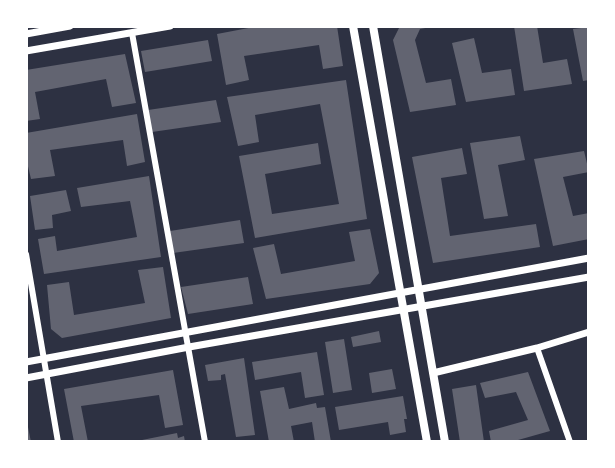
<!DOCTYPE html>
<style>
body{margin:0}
#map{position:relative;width:615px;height:468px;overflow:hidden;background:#2d3142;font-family:Quicksand,sans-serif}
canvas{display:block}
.frame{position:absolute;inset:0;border:28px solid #fff;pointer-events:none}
</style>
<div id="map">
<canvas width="615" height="468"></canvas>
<div class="frame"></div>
</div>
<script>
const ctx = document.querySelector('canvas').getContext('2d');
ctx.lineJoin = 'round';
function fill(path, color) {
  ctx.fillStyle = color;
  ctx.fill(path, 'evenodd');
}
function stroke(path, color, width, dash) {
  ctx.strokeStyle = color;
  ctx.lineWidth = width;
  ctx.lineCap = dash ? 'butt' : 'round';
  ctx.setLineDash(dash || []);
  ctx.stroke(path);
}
const building = new Path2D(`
 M259,26H337L343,66L323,69L319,45L244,56L249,80L226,85L217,34Z
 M400,26H436L420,29L415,40L426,83L451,79L456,105L410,112L393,40Z
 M514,26H537L543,63L567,59L572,84L524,91Z
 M589,27V80L583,81L573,29Z
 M474,38L482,73L511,69L515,95L466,102L452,43Z
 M208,40L212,61L145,72L141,51Z
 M125,54L136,103L112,107L106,79L35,92L40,119L26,121V70Z
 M346,80L367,219L255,238L239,156L318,143L321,164L265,174L272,214L339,204L320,104L255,115L259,142L238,146L227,97Z
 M216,100L221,122L152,132L148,110Z
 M137,114L145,162L127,166L123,140L50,150L55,176L31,179L26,158V133Z
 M520,136L525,160L498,165L508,216L484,219L470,143Z
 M462,148L467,174L441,178L450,236L536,224L540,247L433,263L412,157Z
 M584,151L589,172L563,177L573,216L589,213V239L553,246L534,159Z
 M149,176L161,257L44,274L38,239L55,236L57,251L137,237L130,201L81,207L77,188Z
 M66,190L71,211L52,215L53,228L35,230L30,196Z
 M240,220L244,243L173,253L170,231Z
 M370,229L379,273L370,284L266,299L253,248L274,244L281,274L355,261L349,232Z
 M163,267L171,318L62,338L51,329L47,285L69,282L74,315L145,303L138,270Z
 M248,277L253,304L188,314L181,287Z
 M379,331L381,342L353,347L351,337Z
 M344,339L352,390L333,393L325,342Z
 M317,352L324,395L305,398L301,372L255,380L252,362Z
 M244,358L255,435L236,437L225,374L221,375V380L208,381L205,365Z
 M392,369L396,389L372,393L369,373Z
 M173,370L183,425L165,428L159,395L81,406L88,442H74L64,389Z
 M528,372L550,431L511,442H491L489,431L528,420L516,392L485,398L480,383Z
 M476,385L484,442H460L452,389Z
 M284,387L289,409L316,403L317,408L325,407L331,442H315L312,422L291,426L294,442H269L260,391Z
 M403,396L407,419H404L406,432L390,435L388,422L339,430L335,407Z
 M26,422H27L31,442H26Z
 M177,433L178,438L184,436L185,442H132Z`);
const tertiary = new Path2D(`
 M132,33L205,442
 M26,254L58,442
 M537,348L570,442`);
const secondary = new Path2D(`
 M26,34L70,26
 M26,51L170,26
 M26,362L589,258
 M433,373L537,348L589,332
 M26,378L189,347L589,277`);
const primary = new Path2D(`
 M353,26L427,442
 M373,26L445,442`);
fill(building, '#626471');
stroke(tertiary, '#fff', 6);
stroke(secondary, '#fff', 7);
stroke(primary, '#fff', 8);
</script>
